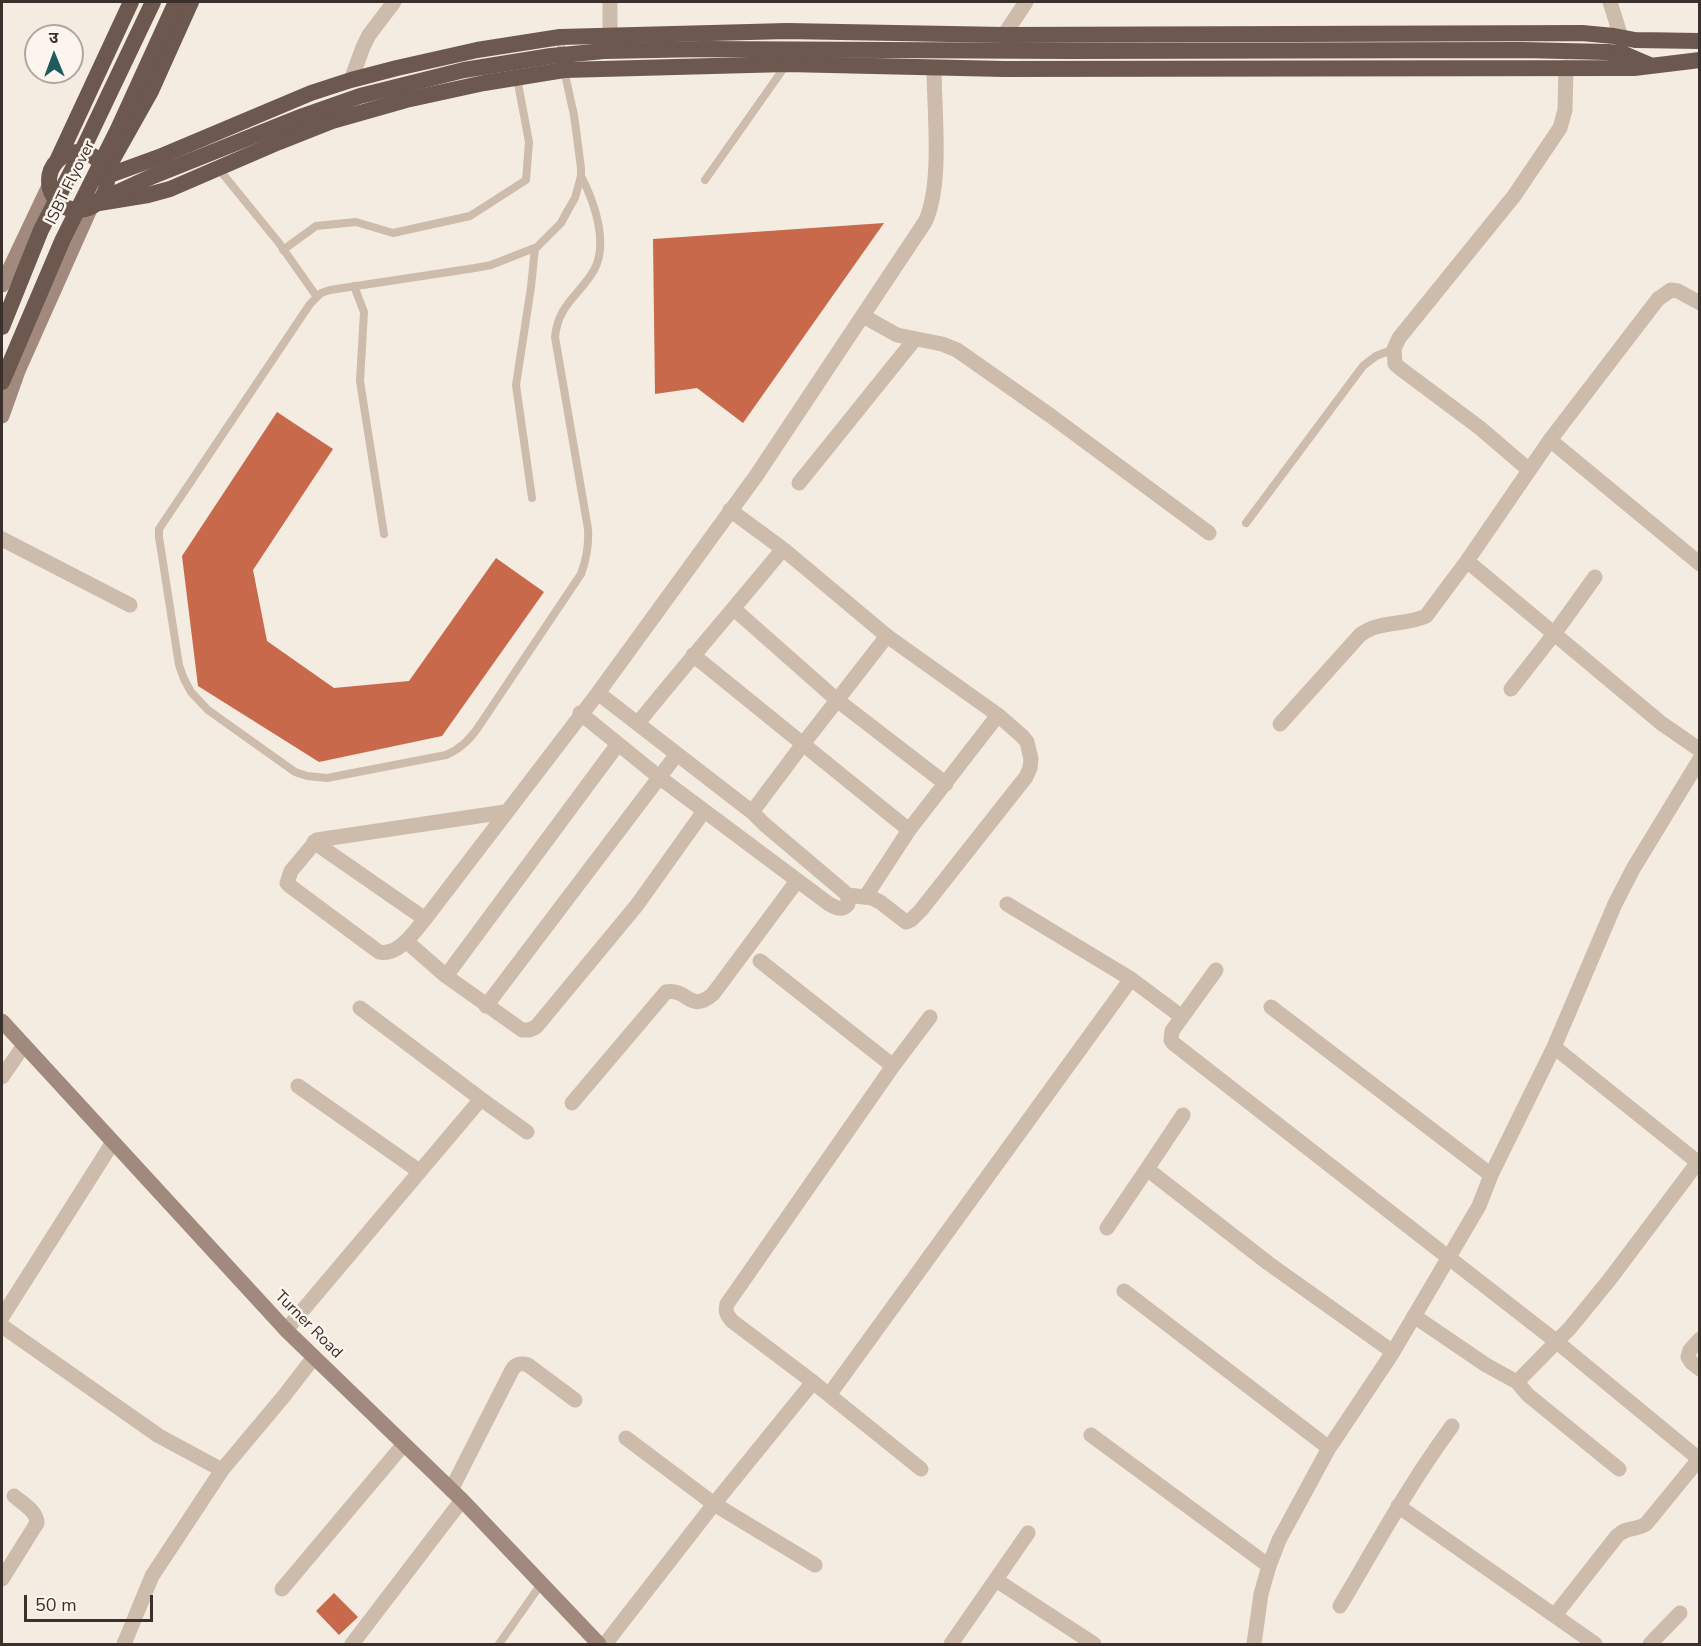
<!DOCTYPE html>
<meta charset="utf-8">
<style>
body{margin:0}
#map{position:relative;width:1701px;height:1646px;overflow:hidden;background:#f4ebe1;font-family:"Nunito Sans","Noto Sans Devanagari",sans-serif}
canvas{display:block}
.frame{position:absolute;inset:0;border:3px solid #3b302b;pointer-events:none}
.north{position:absolute;left:24px;top:24px;width:60px;height:60px;box-sizing:border-box;background:#fbf5ee;border:2px solid #aea6a0;border-radius:50%;rotate:359deg;font-size:16px;font-weight:700;line-height:24px;text-align:center;color:#3b302b}
.north::after{content:'';display:block;margin:auto;width:21px;height:27px;background:#1f5a5e;clip-path:polygon(50% 0,100% 100%,50% 72%,0 100%)}
.scale{position:absolute;left:24px;top:1595px;width:129px;height:27px;box-sizing:border-box;border:3px solid #3b302b;border-top:0;padding-left:8px;font-size:18px;line-height:21px;white-space:nowrap;color:#3b302b;-webkit-text-stroke:4px #fbf5ee;paint-order:stroke}
</style>
<div id="map">
<canvas width="1701" height="1646"></canvas>
<div class="frame"></div>
<div class="north">उ</div>
<div class="scale">50 m</div>
</div>
<script>
const ctx = document.querySelector('canvas').getContext('2d');
ctx.lineJoin = 'round';
function fill(path, color) {
  ctx.fillStyle = color;
  ctx.fill(path, 'evenodd');
}
function stroke(path, color, width, dash) {
  ctx.strokeStyle = color;
  ctx.lineWidth = width;
  ctx.lineCap = dash ? 'butt' : 'round';
  ctx.setLineDash(dash || []);
  ctx.stroke(path);
}
function write(font, color, halo, rows, align = 'center') {
  ctx.font = font + ' "Nunito Sans",sans-serif';
  ctx.lineWidth = 5;
  ctx.setLineDash([]);
  ctx.textBaseline = 'middle';
  ctx.strokeStyle = halo;
  ctx.fillStyle = color;
  for (const [text, x, y, turn = 0] of rows) {
    ctx.save();
    ctx.translate(x, y);
    ctx.rotate((+turn || 0) * Math.PI / 180);
    ctx.textAlign = isNaN(turn) ? turn : align;
    if (halo) ctx.strokeText(text, 0, 0);
    ctx.fillText(text, 0, 0);
    ctx.restore();
  }
}
const building = new Path2D(`
 M884,223L743,423L697,388L655,394L653,239Z
 M277,412L333,449L253,570L267,641L334,688L409,681L496,558L544,592L442,736L319,762L198,686L182,556Z
 M334,1593L358,1617L339,1635L316,1611Z`);
const service = new Path2D(`
 M560,37L564,70L574,115L581,168V176L575,198L568,210L561,223L537,247L491,265L475,268L330,290L321,293L310,304L159,529V537L179,665L184,679L191,692L208,710L295,772L307,776L327,778L446,755C460,749 468,741 477,729L581,574C587,558 589,546 588,529L555,337C558,304 580,295 594,270C609,243 594,201 581,176
 M218,168L279,243L317,297
 M705,180L786,65
 M283,250L316,226L356,222L393,233L470,216L526,180L529,142L517,78
 M354,286L364,312L360,381L384,534
 M532,498L516,385L531,287L535,248
 M1246,523L1363,366L1376,356L1394,349
 M499,1644L541,1584`);
const minor = new Path2D(`
 M610,2V34
 M1610,2L1621,37
 M1004,35L1026,2
 M351,80L363,47L369,35L394,2
 M1700,303L1678,291L1671,290L1658,299L1550,440L1700,564
 M863,316L897,335L942,344L957,350L1051,416L1209,533
 M1529,470L1480,428L1401,369L1395,364L1394,349L1399,338L1514,196L1560,128L1565,110L1566,67
 M799,483L915,339
 M2,539L130,605
 M1467,561L1661,723L1700,750
 M734,609L837,700L946,784
 M693,655L909,830
 M1511,689L1554,634L1595,577
 M598,693L752,812L764,824L848,895L872,898L880,902L906,922L911,920L921,910L1026,777L1030,768L1031,759L1027,742L1023,737L998,715L887,636L783,549L730,510
 M580,713L659,777L829,904C836,908 842,911 848,904V895
 M638,723C686,664 735,607 783,549
 M1280,724L1360,635C1379,620 1405,626 1426,616L1467,561L1550,440
 M505,812L317,840L291,871L287,883L290,886L379,952C399,956 414,932 425,919L598,693L756,476L925,222C943,185 934,110 934,68
 M752,812L803,744L887,636
 M314,842L425,919
 M866,896L909,830L998,715
 M1007,904L1131,979L1182,1017
 M406,941L446,976L522,1030H529L536,1027L637,905L704,811
 M760,961L893,1066
 M1216,970L1172,1031L1171,1040L1173,1043L1557,1342L1699,1459
 M446,976L618,744
 M486,1006L677,754
 M1271,1007L1491,1175
 M360,1008L481,1099L527,1132
 M1554,1047L1700,1164
 M2,1077L24,1045
 M298,1086L419,1171
 M572,1103L666,992C689,988 689,1014 713,994L797,881
 M1147,1169L1183,1115
 M1107,1228L1147,1169L1268,1263L1393,1352
 M1124,1291L1329,1448
 M1414,1316L1486,1365L1517,1382L1528,1395L1619,1469
 M2,1317L113,1142
 M2,1326L159,1436L222,1470
 M286,1330L481,1099
 M1700,1339L1690,1350L1688,1357L1691,1362L1700,1369
 M813,1382L829,1395L1131,979
 M1517,1382L1570,1328L1610,1279L1698,1162
 M829,1395L921,1469
 M1091,1435L1269,1566
 M626,1438L714,1504L815,1565
 M451,1490L512,1370C516,1363 521,1363 528,1365L575,1400
 M1398,1506L1595,1644
 M2,1579L37,1523C37,1511 23,1504 14,1496
 M996,1580L1094,1644
 M282,1589L404,1444
 M1340,1606C1376,1545 1410,1483 1452,1426
 M1555,1615L1617,1536C1627,1526 1635,1531 1646,1524L1700,1458
 M124,1644L152,1576L222,1470L284,1396L314,1357
 M352,1644L462,1500
 M605,1644L714,1504L813,1382L732,1321C727,1315 725,1312 727,1304L893,1066L930,1017
 M951,1644L1028,1533
 M1254,1644L1261,1594L1269,1566L1279,1540L1329,1448L1393,1352L1479,1206L1491,1175L1554,1047L1615,904L1633,869L1700,759
 M1650,1644L1680,1613`);
const secondary = new Path2D(`
 M2,285L49,186
 M2,416L18,371L91,207
 M2,1021L286,1330L462,1500L599,1644`);
const trunk = new Path2D(`
 M1607,52L1622,53L1650,65
 M83,149L153,2
 M49 181a29 29 0 1 1 58 0a29 29 0 1 1-58 0Z
 M57,161L131,2
 M106,171L151,91L191,2
 M107,176L159,157L311,93L351,80L397,68L477,50L560,37L787,31L1004,35L1582,33L1614,36L1635,40L1700,41
 M99,203L148,195L170,189L279,142L332,121L406,100L484,83L564,70L787,64L1004,69L1614,68H1634L1700,60
 M2,382L63,239L77,211`);
const trunkBridge = new Path2D(`
 M77,211L153,176L303,116L360,96L464,70L551,56L604,51L703,49L1069,51L1522,50L1607,52
 M77,211L118,129L176,2
 M2,327L41,230L83,149`);
const streetNames = [
 ["ISBT Flyover",71,183,-64],
 ["Turner Road",308,1325,45]
];
fill(building, '#c8694b');
stroke(service, '#cdbbac', 8);
stroke(minor, '#cdbbac', 15);
stroke(secondary, '#a18a7d', 15);
stroke(trunk, '#6c584f', 16);
stroke(trunkBridge, '#6c584f', 16);
write('16px', '#3b302b', '#fbf5ee', streetNames);
</script>
